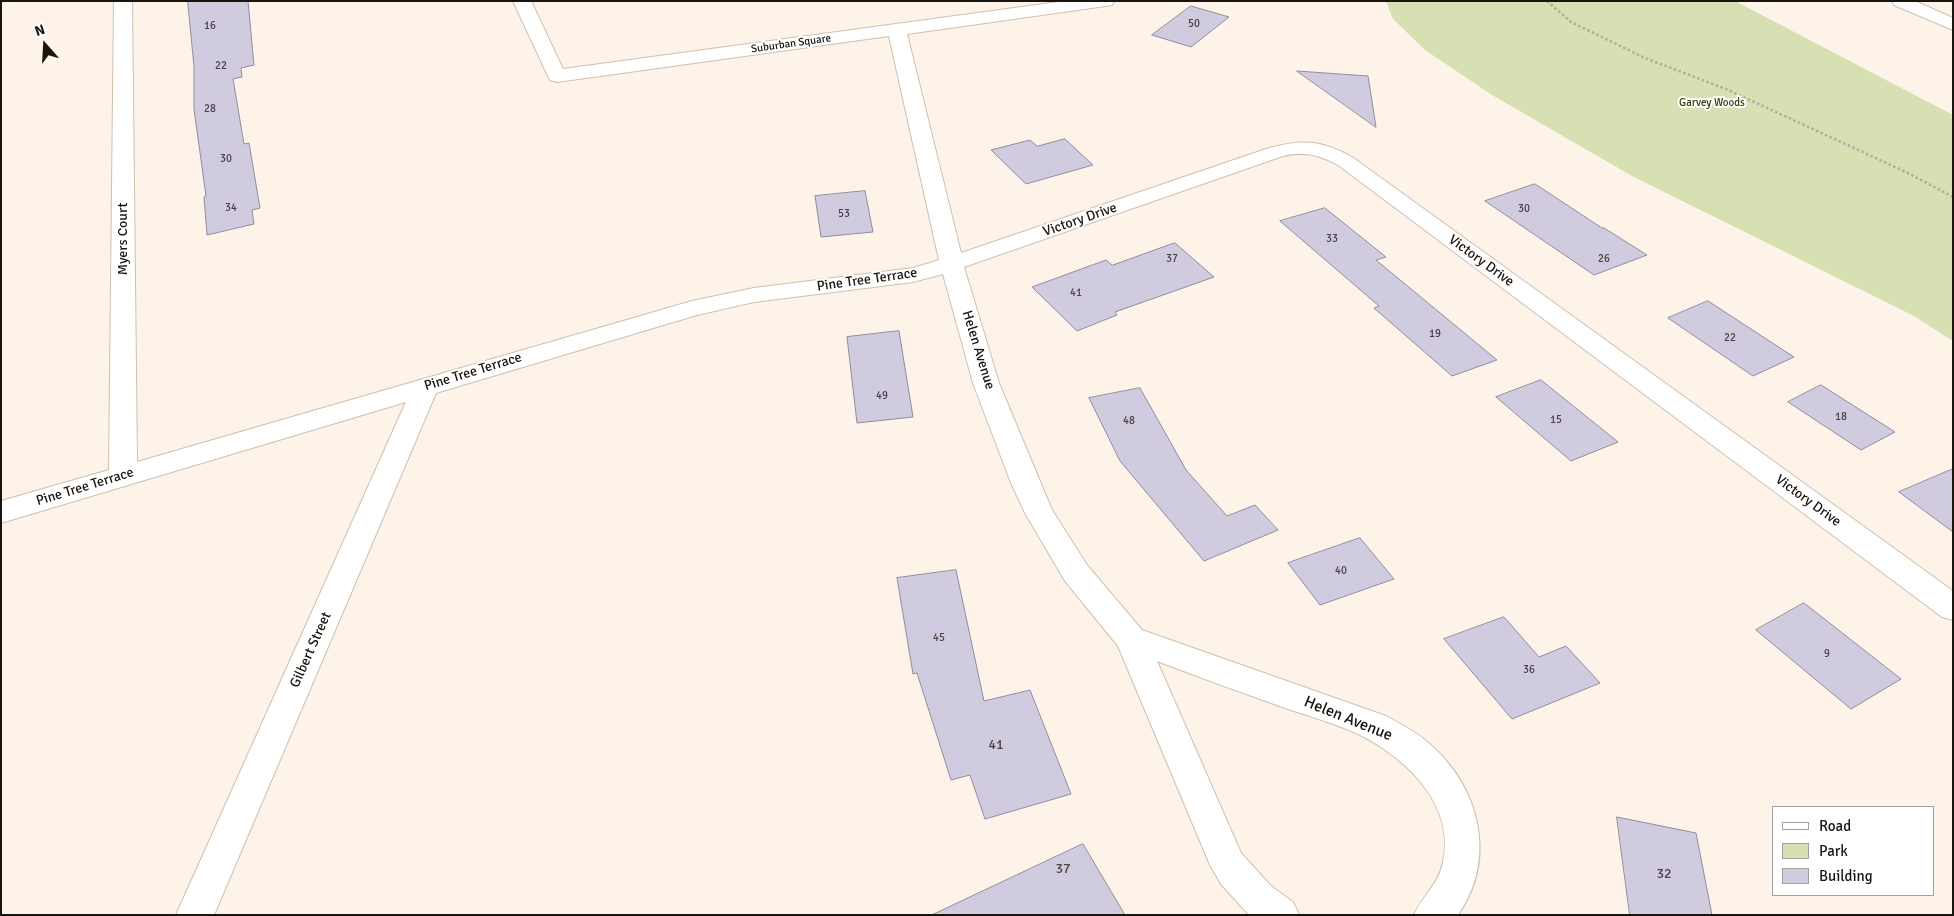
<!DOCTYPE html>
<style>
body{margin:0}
#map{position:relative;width:1954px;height:916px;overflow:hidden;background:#fdf3e9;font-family:Signika,sans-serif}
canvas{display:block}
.frame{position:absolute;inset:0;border:2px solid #1a140e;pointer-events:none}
.legend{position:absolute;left:1772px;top:806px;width:162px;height:90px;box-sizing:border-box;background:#fff;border:1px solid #a3a19f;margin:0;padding:6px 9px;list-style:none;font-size:15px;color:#1a140e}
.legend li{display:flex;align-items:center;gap:10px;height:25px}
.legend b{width:25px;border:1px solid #a3a19f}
.north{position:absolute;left:20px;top:20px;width:50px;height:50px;-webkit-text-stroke:4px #fff;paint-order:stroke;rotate:341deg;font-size:14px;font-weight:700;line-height:20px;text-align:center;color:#1a140e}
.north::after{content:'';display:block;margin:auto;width:18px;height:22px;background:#1a140e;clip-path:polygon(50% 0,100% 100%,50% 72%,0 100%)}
</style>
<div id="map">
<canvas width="1954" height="916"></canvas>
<div class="frame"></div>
<ul class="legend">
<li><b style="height:6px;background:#fff"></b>Road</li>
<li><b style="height:14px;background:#d7e0b2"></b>Park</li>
<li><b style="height:14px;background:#d1cbe0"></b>Building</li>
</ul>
<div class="north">N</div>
</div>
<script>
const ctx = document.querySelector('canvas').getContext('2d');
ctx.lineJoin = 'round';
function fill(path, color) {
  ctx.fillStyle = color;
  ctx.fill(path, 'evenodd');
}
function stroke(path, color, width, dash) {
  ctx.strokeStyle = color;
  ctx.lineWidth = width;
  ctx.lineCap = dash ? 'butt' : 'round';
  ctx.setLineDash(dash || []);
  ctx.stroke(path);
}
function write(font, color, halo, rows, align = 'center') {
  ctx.font = font + ' Signika,sans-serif';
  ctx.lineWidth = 4;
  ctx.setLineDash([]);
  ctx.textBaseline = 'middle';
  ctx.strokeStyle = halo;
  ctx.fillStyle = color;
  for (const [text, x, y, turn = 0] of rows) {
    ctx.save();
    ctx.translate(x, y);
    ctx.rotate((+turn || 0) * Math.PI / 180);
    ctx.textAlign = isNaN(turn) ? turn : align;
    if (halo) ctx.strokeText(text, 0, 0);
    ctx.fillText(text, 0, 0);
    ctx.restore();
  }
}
const green = new Path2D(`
 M1386,1H1735L1953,115V341L1912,315L1632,176L1492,95L1425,50L1393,19Z`);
const building = new Path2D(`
 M188,1H248L254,65L241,68L242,77L233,79L244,144L249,143L260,208L252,210L254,224L207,235L204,197L206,196L194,109V67Z
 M1191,6L1229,17L1191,47L1152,35Z
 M1297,71L1368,76L1376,127Z
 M1065,139L1093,165L1026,184L991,150L1030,140L1037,146Z
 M1535,184L1602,228H1604L1647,255L1594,275L1485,201Z
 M865,191L873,232L821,237L815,196Z
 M1325,208L1386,257L1376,260L1497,360L1452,376L1374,308L1379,306L1280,221Z
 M1175,243L1214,277L1115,312L1117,315L1077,331L1032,287L1106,260L1112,265Z
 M1708,301L1794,357L1753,376L1668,318Z
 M899,331L913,417L857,423L847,337Z
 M1541,380L1618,442L1571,461L1496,397Z
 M1821,385L1895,432L1861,450L1788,402Z
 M1140,388L1186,470L1227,516L1255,505L1278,530L1204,561L1120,461L1089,398Z
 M1953,469V532L1899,492Z
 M1360,538L1394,579L1320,605L1288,563Z
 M956,570L984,701L1030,690L1071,794L985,819L970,775L951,780L917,673L913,674L897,578Z
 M1804,603L1901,679L1851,709L1756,630Z
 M1504,617L1539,657L1566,646L1600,683L1512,719L1444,639Z
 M1617,817L1696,833L1712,915H1630Z
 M1083,844L1125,915H932Z`);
const path = new Path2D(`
 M1547,1L1571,22L1645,58L1726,89L1906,172L1953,197`);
const street = new Path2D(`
 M114,1H132L137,462L692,301L754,288L913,268L939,260L889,36L557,82L550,80L548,76L513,1H531L563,69L1066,1H1114L1112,5L1106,6L907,34L961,253L1269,148C1302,139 1322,140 1352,157L1953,591V620L1942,617L1338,165C1319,155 1304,151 1283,156L964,267L999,383L1052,510L1087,565L1142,630L1386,716C1401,724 1418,733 1431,745C1480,789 1497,859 1458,915H1414C1422,896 1439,884 1443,862C1455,806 1409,761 1364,737C1337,723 1303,715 1274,704C1235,690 1196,676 1157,661L1241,853L1271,886L1293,902L1299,915H1249L1221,884L1210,865L1118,646L1065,581L1025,513L1011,483L973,383L943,274L913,282L754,302L697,315L436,393L214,915H176L406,402L1,523V501L109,470Z
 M1892,1H1915L1953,18V30L1894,5Z`);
const numberNames = [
 ["50",1194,24],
 ["16",210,26],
 ["22",221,66],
 ["28",210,109],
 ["30",226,159],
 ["34",231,208],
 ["30",1524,209],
 ["53",844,214],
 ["33",1332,239],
 ["37",1172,259],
 ["26",1604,259],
 ["41",1076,293],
 ["19",1435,334],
 ["22",1730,338],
 ["49",882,396],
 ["18",1841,417],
 ["15",1556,420],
 ["48",1129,421],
 ["40",1341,571],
 ["45",939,638],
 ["9",1827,654],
 ["36",1529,670]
];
const farStreetnames = [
 ["Suburban Square",791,44,-8]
];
const farParknames = [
 ["Garvey Woods",1712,103]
];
const streetNames = [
 ["Victory Drive",1080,220,-19],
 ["Myers Court",123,239,-90],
 ["Victory Drive",1481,261,36],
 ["Pine Tree Terrace",867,280,-8],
 ["Helen Avenue",978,350,73],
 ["Pine Tree Terrace",473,372,-17],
 ["Pine Tree Terrace",85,487,-17],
 ["Victory Drive",1808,501,36],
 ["Gilbert Street",311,650,-66]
];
const nearNumbernames = [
 ["41",996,745],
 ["37",1063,869],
 ["32",1664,874]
];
const nearStreetnames = [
 ["Helen Avenue",1348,719,22]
];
fill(green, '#d7e0b2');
fill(building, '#d1cbe0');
stroke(building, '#918b9f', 1);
stroke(street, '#d0bfb0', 2);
stroke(path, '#b3aaa2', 2.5, [2.5, 2.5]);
fill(street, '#fff');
write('11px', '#484242', null, numberNames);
write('11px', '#1a140e', '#fff', farStreetnames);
write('11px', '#343b01', '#fff', farParknames);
write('14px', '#1a140e', '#fff', streetNames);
write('14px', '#484242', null, nearNumbernames);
write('16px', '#1a140e', '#fff', nearStreetnames);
</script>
